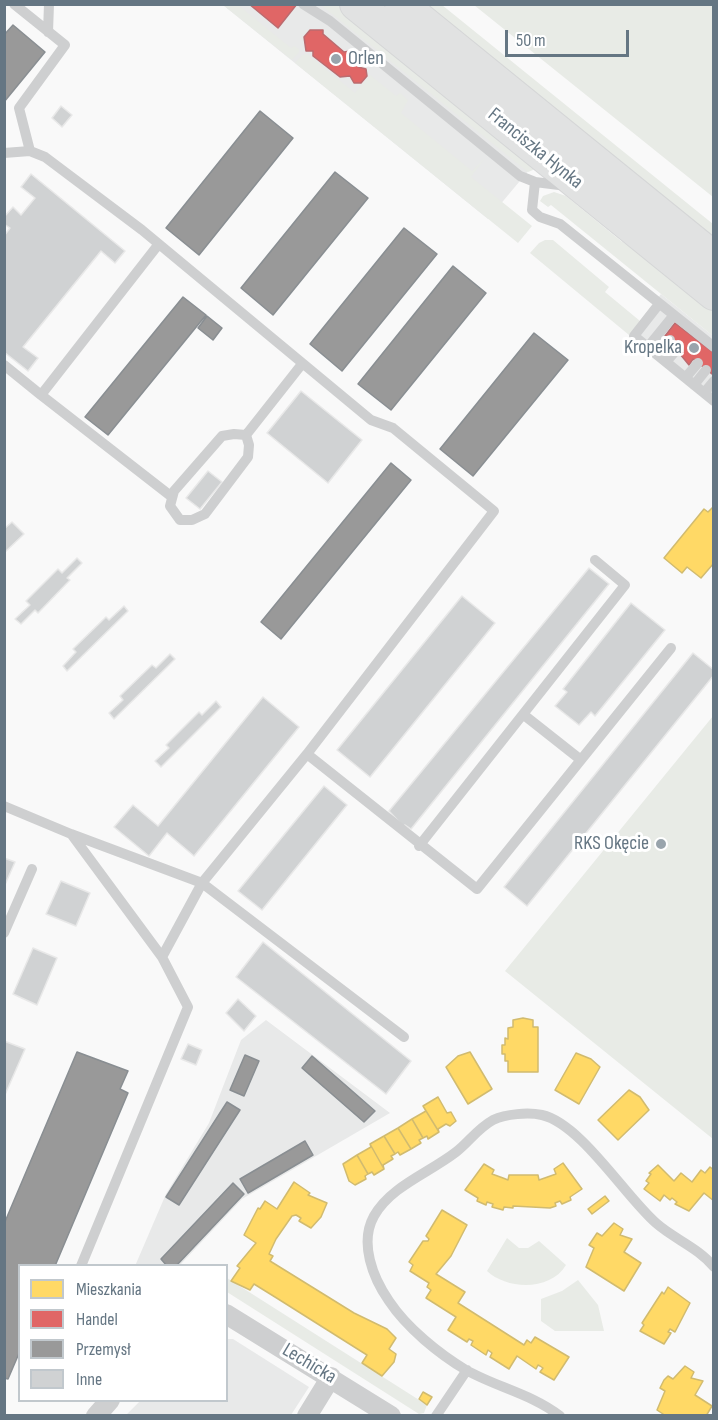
<!DOCTYPE html>
<meta charset="utf-8">
<style>
body{margin:0}
#map{position:relative;width:718px;height:1420px;overflow:hidden;background:#f9f9f9;font-family:"Sofia Sans Condensed",sans-serif}
canvas{display:block}
.frame{position:absolute;inset:0;border:6px solid #657683;pointer-events:none}
.legend{position:absolute;left:18px;top:1264px;width:210px;height:138px;box-sizing:border-box;background:#fff;border:2px solid #c1c8cd;margin:0;padding:8px 10px;list-style:none;font-size:18px;color:#657683}
.legend li{display:flex;align-items:center;gap:12px;height:30px}
.legend b{width:30px;border:2px solid #c1c8cd}
.scale{position:absolute;left:505px;top:30px;width:124px;height:27px;box-sizing:border-box;border:3px solid #657683;border-top:0;padding-left:8px;font-size:18px;line-height:21px;white-space:nowrap;color:#657683;-webkit-text-stroke:4px #fff;paint-order:stroke}
</style>
<div id="map">
<canvas width="718" height="1420"></canvas>
<div class="frame"></div>
<ul class="legend">
<li><b style="height:16px;background:#ffd966"></b>Mieszkania</li>
<li><b style="height:16px;background:#e06666"></b>Handel</li>
<li><b style="height:16px;background:#999"></b>Przemysł</li>
<li><b style="height:16px;background:#d0d2d3"></b>Inne</li>
</ul>
<div class="scale">50 m</div>
</div>
<script>
const ctx = document.querySelector('canvas').getContext('2d');
ctx.lineJoin = 'round';
function fill(path, color) {
  ctx.fillStyle = color;
  ctx.fill(path, 'evenodd');
}
function stroke(path, color, width, dash) {
  ctx.strokeStyle = color;
  ctx.lineWidth = width;
  ctx.lineCap = dash ? 'butt' : 'round';
  ctx.setLineDash(dash || []);
  ctx.stroke(path);
}
function write(font, color, halo, rows, align = 'center') {
  ctx.font = font + ' "Sofia Sans Condensed",sans-serif';
  ctx.lineWidth = 6;
  ctx.setLineDash([]);
  ctx.textBaseline = 'middle';
  ctx.strokeStyle = halo;
  ctx.fillStyle = color;
  for (const [text, x, y, turn = 0] of rows) {
    ctx.save();
    ctx.translate(x, y);
    ctx.rotate((+turn || 0) * Math.PI / 180);
    ctx.textAlign = isNaN(turn) ? turn : align;
    if (halo) ctx.strokeText(text, 0, 0);
    ctx.fillText(text, 0, 0);
    ctx.restore();
  }
}
const built = new Path2D(`
 M223,5H339L535,163L488,219Z
 M661,294L713,336V404L629,335Z
 M266,1020L390,1113L242,1199L180,1265L135,1266L166,1194L209,1123L241,1040Z
 M227,1339H233L309,1387L291,1415H126L140,1401L226,1400Z`);
const green = new Path2D(`
 M223,5H238L291,48L294,46L299,49V52L292,60Z
 M321,5H339L535,163L533,170L528,172Z
 M417,5H442L713,224V244Z
 M474,5H713V197Z
 M307,54L355,93L370,75L396,96L400,93L408,100L401,113L472,171L484,159L471,177L532,226L518,243L295,63L302,55Z
 M554,192L566,196L621,241L671,272L713,308V336L551,205L548,207L540,201L543,196Z
 M545,240H553L609,287L605,292L640,321L629,335L530,253L539,243Z
 M713,716V1139L505,971Z
 M507,1238L519,1248H528L539,1241L566,1265C551,1291 507,1290 487,1271Z
 M227,1278L427,1405L424,1413L419,1414L227,1292Z
 M578,1280L598,1305L604,1331H555L541,1321V1299L562,1291Z`);
const homes = new Path2D(`
 M714,506V563L701,578L687,567L682,573L664,558L704,509L708,512Z
 M523,1018L533,1020V1027H538V1072H508V1061H505V1054H502V1045H505V1038L508,1039V1028L513,1027V1020Z
 M470,1052L492,1089L468,1104L446,1067L458,1056Z
 M576,1053L591,1059L600,1067L579,1104L555,1090Z
 M629,1090L640,1097L649,1110L618,1140L598,1120Z
 M438,1097L447,1113L451,1112L456,1121L450,1126L446,1124L438,1129L439,1132L423,1106Z
 M423,1106L439,1132L428,1139L427,1136L423,1138L412,1119L426,1111Z
 M412,1119L423,1138L419,1140L421,1143L411,1149L398,1128Z
 M398,1128L411,1149L400,1155L398,1152L395,1154L384,1136Z
 M384,1136L395,1154L391,1156L393,1159L383,1165L384,1169L370,1144Z
 M370,1144L384,1169L374,1175L372,1172L368,1174L357,1155L371,1147Z
 M357,1155L368,1174L365,1176L366,1179L355,1185L349,1181L343,1164Z
 M563,1163L582,1189L570,1197L571,1200L562,1204L560,1201L555,1203L556,1206L550,1208L513,1206V1208L504,1207L503,1210L492,1207L493,1204L487,1202L486,1205L477,1201L478,1198L465,1190L484,1164L494,1170L492,1174L503,1178L508,1180L509,1175H538L539,1180L556,1174L554,1169Z
 M658,1165L674,1181L681,1173L692,1182L701,1170L705,1173L710,1167L714,1170V1201L704,1193L689,1211L675,1204L677,1202L672,1198L670,1200L664,1195L660,1201L644,1189L649,1183L646,1181L651,1174L649,1173Z
 M294,1182L310,1193L308,1195L327,1203L321,1217L311,1228L299,1221L301,1218L296,1215L292,1216L276,1239L269,1254L273,1256L270,1261L354,1313L387,1329L396,1338L389,1349L396,1354L394,1362L382,1376L362,1363L367,1355L275,1297L254,1284L250,1290L231,1281L240,1268L237,1266L256,1243L244,1235L258,1208L260,1209L265,1201L277,1209Z
 M605,1196L609,1201L592,1214L588,1209Z
 M442,1210L467,1225L451,1256L436,1274L465,1292L458,1303L524,1345L527,1340L531,1343L535,1337L569,1357L554,1380L540,1372L543,1368L540,1366L538,1365L536,1369L517,1356L509,1369L490,1357L492,1353L488,1350L486,1355L471,1345L473,1341L469,1339L467,1342L448,1330L456,1317L426,1298L431,1290L427,1287L429,1283L410,1271L413,1265L409,1262L423,1241H428L429,1239L426,1236Z
 M614,1223L623,1229L620,1235L632,1239L624,1252L641,1263L624,1291L586,1267L594,1248L589,1245L597,1233L602,1236Z
 M668,1287L690,1303L675,1332L670,1329L668,1332L671,1333L664,1344L640,1331L644,1325L642,1323L662,1292L664,1294Z
 M685,1366L694,1372L691,1378L703,1381L695,1395L712,1406L706,1416H666L657,1410L665,1391L660,1388L664,1380L668,1376L673,1379Z
 M423,1392L432,1397L427,1405L419,1399Z`);
const shops = new Path2D(`
 M249,4H297L278,28Z
 M310,30H323V34L344,52L350,51V55L358,61V67L366,69L367,76L361,83H354L350,76L340,77L313,56V51H306L304,37Z
 M675,323L714,353L712,374L693,359L689,365L680,354L683,351L665,336Z`);
const industry = new Path2D(`
 M13,25L45,52L4,102V35Z
 M260,111L293,138L199,255L166,228Z
 M335,172L368,198L273,315L241,288Z
 M404,228L437,254L342,371L310,344Z
 M453,266L486,293L391,410L358,384Z
 M183,297L206,315L108,435L85,417Z
 M207,316L222,328L213,340L198,328Z
 M534,333L568,360L473,476L440,449Z
 M391,463L411,480L281,639L261,622Z
 M77,1052L128,1071L120,1089L128,1093L55,1266H20V1351L8,1379L4,1378V1224Z
 M245,1055L259,1061L244,1096L230,1090Z
 M312,1056L375,1111L364,1122L302,1068Z
 M227,1102L240,1110L179,1205L166,1197Z
 M305,1141L313,1155L248,1193L240,1179Z
 M233,1183L244,1194L176,1266H167L161,1259Z`);
const building = new Path2D(`
 M61,106L72,115L62,127L52,118Z
 M31,174L125,251L115,263L101,251L23,347L38,358L28,371L4,352V236L10,228L4,224V217L13,207L21,215L35,198L21,187Z
 M301,391L362,440L328,483L267,433Z
 M208,471L222,482L200,509L186,498Z
 M12,522L24,534L4,553V529Z
 M77,558L82,563L67,578L70,580L38,613L35,610L21,624L15,619L30,605L26,601L58,569L62,573Z
 M589,568L609,584L411,829L405,825L403,826L389,811Z
 M462,596L495,623L370,777L337,750Z
 M631,603L665,630L595,716L591,712L579,725L555,706L567,692L563,689Z
 M124,606L128,611L67,671L63,666L76,652L73,649L106,617L109,620Z
 M693,653L714,670V675L527,906L504,887Z
 M170,654L175,659L114,719L109,713L123,700L120,696L152,665L156,668Z
 M263,697L299,727L194,856L167,833L149,856L114,827L133,805L158,826Z
 M216,701L221,707L161,767L155,761L169,748L166,745L199,712L202,715Z
 M324,786L347,805L262,910L238,891Z
 M4,858L15,862L4,887Z
 M61,881L90,893L76,926L46,914Z
 M263,942L411,1061L386,1094L236,977Z
 M33,948L57,958L37,1005L13,994Z
 M238,999L256,1016L244,1031L226,1013Z
 M4,1041L25,1049L4,1097Z
 M188,1044L202,1050L196,1065L181,1059Z`);
const service = new Path2D(`
 M14,4L65,45L19,108L30,151
 M303,4L330,21L520,176L535,182L567,186
 M48,32L49,4
 M4,153L30,151L45,157L142,230L371,420L393,428L494,511L307,754L202,883L162,957L188,1007L81,1266
 M535,182L532,210L540,217L560,224L714,347
 M659,304L634,336L714,401
 M648,347L674,315
 M658,355L670,340
 M666,362L679,347
 M4,365L41,395L158,245
 M686,377L698,363
 M694,385L706,370
 M704,393L714,381
 M41,395L172,497
 M234,434L246,435L249,445L248,457L205,514L192,520H180L170,506L174,491L222,436Z
 M246,435L302,364
 M524,715L581,760
 M307,754L477,889L671,648
 M4,806L71,834L202,883L404,1037
 M72,835L162,957
 M419,846L625,585L595,560
 M4,933L32,869
 M436,1416L467,1370
 M560,1416C532,1394 496,1387 466,1370C439,1354 407,1328 389,1301C373,1278 359,1243 374,1216C391,1186 429,1173 456,1152C469,1142 477,1129 493,1120C506,1114 528,1112 542,1115C581,1124 625,1196 656,1223C674,1239 699,1248 714,1267`);
const minor = new Path2D(`
 M226,1314L391,1416
 M96,1416L110,1400
 M307,1416L331,1377`);
const primary = new Path2D(`
 M356,4L714,294
 M401,4L714,258`);
const markers = [
 [336,59,6,"#99a4ac"],
 [694,348,6,"#99a4ac"],
 [661,844,6,"#99a4ac"]
];
const poiNames = [
 ["Orlen",348,59,"left"],
 ["Kropelka",682,348],
 ["RKS Okęcie",649,844]
];
const streetNames = [
 ["Franciszka Hynka",535,149,39],
 ["Lechicka",309,1364,31]
];
fill(built, '#e8e9e9');
fill(green, '#e8ebe6');
fill(homes, '#ffd966');
stroke(homes, '#d1bb6f', 1.5);
fill(shops, '#e06666');
stroke(shops, '#bb6b6f', 1.5);
fill(industry, '#999');
stroke(industry, '#898e92', 1.5);
fill(building, '#d0d2d3');
stroke(building, '#e8e8e8', 1.5);
stroke(primary, '#d5d6d7', 34);
stroke(service, '#cecfd0', 10);
stroke(minor, '#cecfd0', 20);
stroke(primary, '#e1e2e2', 32);
for (const [x, y, r, color] of markers) {
  const dot = new Path2D();
  dot.arc(x, y, r, 0, 2 * Math.PI);
  ctx.fillStyle = color;
  ctx.fill(dot);
  stroke(dot, '#fff', 2);
}
write('20px', '#657683', '#fff', poiNames, 'right');
write('20px', '#657683', '#fff', streetNames);
</script>
